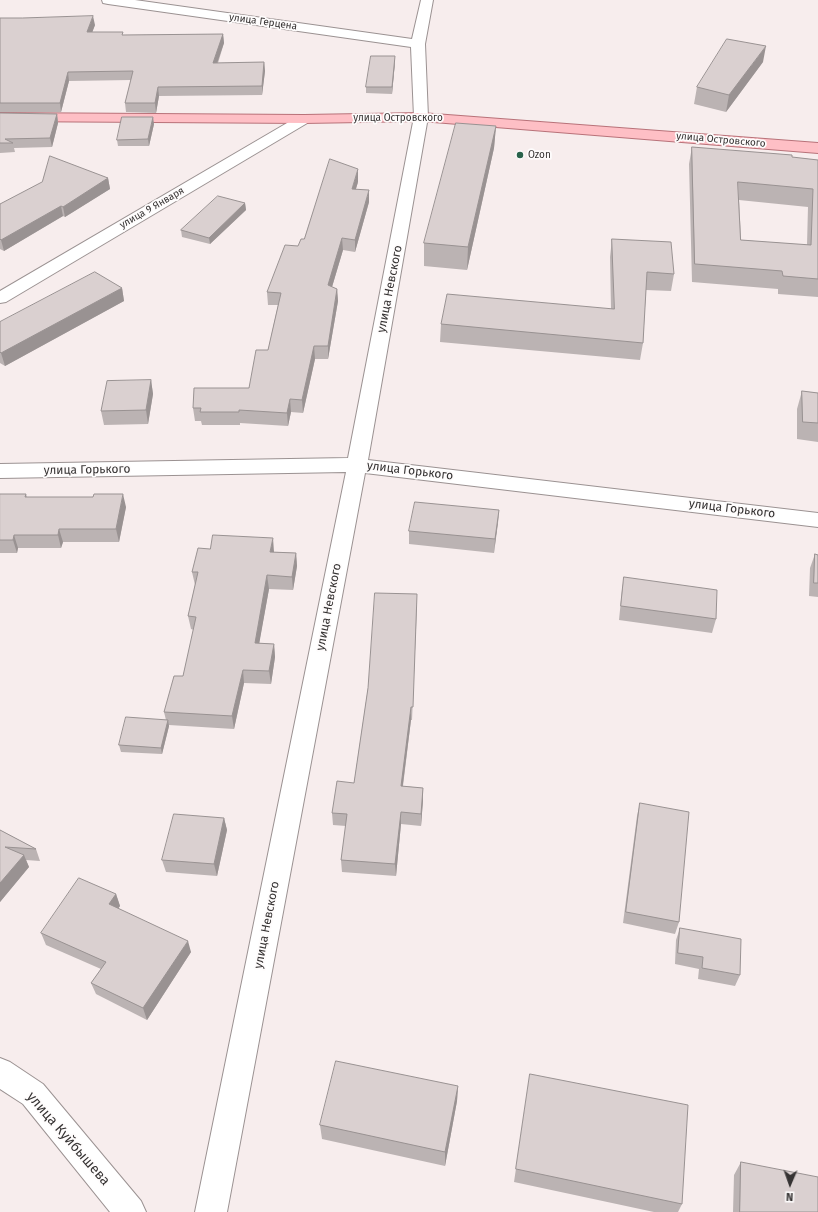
<!DOCTYPE html>
<meta charset="utf-8">
<style>
body{margin:0}
#map{position:relative;width:818px;height:1212px;overflow:hidden;background:#f7eded;font-family:"Fira Sans",sans-serif}
canvas{display:block}
.north{position:absolute;left:770px;top:1164px;width:40px;height:40px;-webkit-text-stroke:3px #fefcfc;paint-order:stroke;rotate:182deg;font-size:11px;font-weight:700;line-height:16px;text-align:center;color:#363333}
.north::after{content:'';display:block;margin:auto;width:14px;height:18px;background:#363333;clip-path:polygon(50% 0,100% 100%,50% 72%,0 100%)}
</style>
<div id="map">
<canvas width="818" height="1212"></canvas>
<div class="north">N</div>
</div>
<script>
const ctx = document.querySelector('canvas').getContext('2d');
ctx.lineJoin = 'round';
function stroke(path, color, width, dash) {
  ctx.strokeStyle = color;
  ctx.lineWidth = width;
  ctx.lineCap = dash ? 'butt' : 'round';
  ctx.setLineDash(dash || []);
  ctx.stroke(path);
}
function fill(path, color) {
  ctx.fillStyle = color;
  ctx.fill(path, 'evenodd');
}
function write(font, color, halo, rows, align = 'center') {
  ctx.font = font + ' "Fira Sans",sans-serif';
  ctx.lineWidth = 3.5;
  ctx.setLineDash([]);
  ctx.textBaseline = 'middle';
  ctx.strokeStyle = halo;
  ctx.fillStyle = color;
  for (const [text, x, y, turn = 0] of rows) {
    ctx.save();
    ctx.translate(x, y);
    ctx.rotate((+turn || 0) * Math.PI / 180);
    ctx.textAlign = isNaN(turn) ? turn : align;
    if (halo) ctx.strokeText(text, 0, 0);
    ctx.fillText(text, 0, 0);
    ctx.restore();
  }
}
const minor = new Path2D(`
 M102,0H135L412,39L421,0H433L425,44L428,117L368,460L818,513V527L365,473L227,1212H195L346,472L0,478V464L348,458L414,117L411,47L108,4L103,3Z
 M304,115L309,116L311,119L309,122L6,302L0,303V291L299,116Z
 M0,1058L10,1062L43,1084L141,1201L146,1212H110L23,1104L0,1089Z`);
const primary = new Path2D(`
 M0,113L304,115L421,113L818,143V153L421,121L304,123L0,121Z`);
const wall = new Path2D(`
 M0,18L95,25L92,32L123,35L223,34L224,43L218,63L264,62L265,71L262,95L159,96L156,113L126,112L125,103L131,80L69,81L61,112H0Z
 M395,62L392,94L366,93V87Z
 M763,62L726,112L694,104L697,87Z
 M0,113L57,114L58,123L52,147L14,148L15,152L0,153Z
 M154,124L149,146H118L117,140Z
 M496,126L494,148L467,270L424,266V243Z
 M692,147L818,160V297L778,294V289L692,282L689,164ZM739,200L808,207L807,245L741,240Z
 M108,178L110,189L65,217L63,216L4,251L0,249V204Z
 M358,182L356,189L369,202L355,252L343,250L332,287L337,289L338,301L328,359H315L303,413L291,412L288,426L240,423V425H202L201,421H195L193,408L249,388L268,350L278,305H268L267,292L304,239Z
 M245,203L246,210L210,244L182,237L181,230Z
 M612,239L674,274L671,291L646,290L643,343L640,360L440,342L441,324L611,309L610,257Z
 M122,288L124,301L5,366L0,363V322Z
 M151,380L153,394L148,424L104,425L101,411Z
 M802,391L818,393V442L797,439V409Z
 M0,494H26L27,497L126,507L119,542H63L61,548H18L17,553H0Z
 M499,510L494,553L409,544V531Z
 M274,552L296,553L297,566L293,590L269,589L259,643L274,644L275,657L271,684L244,683L234,729L169,725V726L162,754L121,752L119,745L166,720L164,712L183,676L194,630L191,629L188,616L195,585L192,572Z
 M815,554L818,555V597L809,596L810,568Z
 M624,577L716,619L712,633L619,620L622,590Z
 M417,607L412,720H411L403,786L423,788V800L421,826L401,824L396,876L342,872L341,860L346,826L333,825L332,813L354,783L368,688Z
 M640,803L679,922L675,934L623,923L637,816Z
 M224,818L227,830L217,876L166,872L162,860Z
 M0,830L36,849L40,861L26,860L29,867L0,902Z
 M116,894L120,906L118,908L191,952L147,1020L96,994L91,983L101,969L46,945L41,933Z
 M680,928L740,975L735,986L698,979L699,969L675,964L676,940Z
 M530,1074L682,1204L678,1212H654L514,1182Z
 M458,1086L457,1101L445,1166L322,1139L320,1125Z
 M741,1162L818,1212H733L734,1175Z`);
const shadedWall = new Path2D(`
 M93,16L95,25L89,41L87,32Z
 M223,34L224,43L214,72L213,63Z
 M766,46L763,62L726,112L729,95Z
 M395,56V62L392,94V87Z
 M264,62L265,71L262,95V86Z
 M68,72L69,81L61,112L60,103Z
 M158,87L159,96L156,113L155,103Z
 M57,114L58,123L52,147L50,138Z
 M153,117L154,124L149,146L148,139Z
 M496,126L494,148L467,270L468,247Z
 M358,169V182L352,201V189Z
 M108,178L110,189L65,217L63,207Z
 M369,190V202L355,252V240Z
 M245,203L246,210L210,244L209,238Z
 M61,206L63,216L4,251L1,240Z
 M342,238L343,250L329,297L328,285Z
 M122,288L124,301L5,366L1,353Z
 M337,289L338,301L328,359V346Z
 M314,346L315,359L303,413L302,400Z
 M151,380L153,394L148,424L146,410Z
 M290,399L291,412L288,426L287,413Z
 M123,494L126,507L119,542L116,529Z
 M499,510L498,523L494,553L495,539Z
 M59,529L63,542L61,548L58,535Z
 M14,535L18,548L17,553L13,540Z
 M273,538L274,552L272,565L270,552Z
 M296,553L297,566L293,590L292,577Z
 M267,575L269,589L257,656L255,643Z
 M274,644L275,657L271,684L269,671Z
 M243,670L244,683L234,729L232,716Z
 M411,707V720L401,799V786Z
 M168,720L169,726L162,754L161,748Z
 M423,788V800L421,826V814Z
 M401,812V824L396,876L395,864Z
 M224,818L227,830L217,876L214,864Z
 M24,855L29,867L0,902V883Z
 M116,894L120,906L113,916L109,904Z
 M188,941L191,952L147,1020L143,1008Z
 M458,1086L457,1101L445,1166V1152Z`);
const building = new Path2D(`
 M93,16L87,32H123L122,35L223,34L213,63L264,62L262,86L158,87L155,103H125L133,71L68,72L60,103H0V18H22Z
 M727,39L766,46L729,95L697,87Z
 M371,56H395L392,87H366Z
 M0,113L57,114L50,138L5,139L13,143H0Z
 M122,117H153L148,139L117,140Z
 M456,123L496,126L468,247L424,243Z
 M692,147L792,155V157L818,160V279L783,276L782,271L695,264ZM738,182L813,189L811,245L741,240Z
 M50,156L108,178L63,207L61,206L1,240L0,239V204L42,182Z
 M330,159L358,169L352,189L369,190L355,240L342,238L328,285L337,289L328,346H314L302,400L290,399L287,413L239,410V412H200L201,408H193L194,388H249L256,350H268L281,293L267,292L285,245L298,246L301,239H304Z
 M218,196L245,203L209,238L181,230Z
 M612,239L671,242L674,274L647,272L643,343L441,324L447,294L614,309Z
 M95,272L122,288L1,353L0,352V322Z
 M151,380L146,410L101,411L107,381Z
 M802,391L818,393V423L803,422Z
 M0,494H26L25,497H93L94,494H123L116,529H59L58,535H14L13,540H0Z
 M415,502L499,510L495,539L409,531Z
 M213,535L273,538L270,552L296,553L292,577L267,575L255,643L274,644L269,671L243,670L232,716L164,712L174,676H183L196,617L188,616L198,572H192L198,548L210,549Z
 M815,554L818,555V583H814Z
 M624,577L717,590L716,619L621,606Z
 M375,593L417,594L413,707H411L401,786L423,788L421,814L401,812L395,864L341,860L347,814L332,813L337,781L354,783L368,688Z
 M126,717L168,720L161,748L119,745Z
 M640,803L689,812L679,922L626,912Z
 M174,814L224,818L214,864L162,860Z
 M0,830L36,849L5,847L24,855L0,883Z
 M79,878L116,894L109,904L188,941L143,1008L91,983L106,962L41,933Z
 M680,928L741,939L740,975L702,968L703,957L678,953Z
 M336,1061L458,1086L445,1152L320,1125Z
 M530,1074L688,1105L682,1204L516,1169Z
 M741,1162L818,1177V1212H740Z`);
const markers = [
 [520,155,4,"#29624b"]
];
const farStreetnames = [
 ["улица Герцена",263,22,8],
 ["улица Островского",398,118],
 ["улица Островского",721,140,5],
 ["улица 9 Января",152,208,-30]
];
const farPoinames = [
 ["Ozon",528,155]
];
const streetNames = [
 ["улица Невского",390,289,-79],
 ["улица Горького",87,470,-1],
 ["улица Горького",410,471,7],
 ["улица Горького",732,509,7],
 ["улица Невского",329,607,-79],
 ["улица Невского",267,925,-79]
];
const nearStreetnames = [
 ["улица Куйбышева",68,1139,49]
];
stroke(minor, '#9b9292', 2);
stroke(primary, '#b87279', 2);
fill(minor, '#fff');
fill(primary, '#febfc5');
fill(wall, '#bbb3b3');
fill(shadedWall, '#999292');
fill(building, '#dad0d0');
stroke(building, '#999292', 1);
for (const [x, y, r, color] of markers) {
  const dot = new Path2D();
  dot.arc(x, y, r, 0, 2 * Math.PI);
  ctx.fillStyle = color;
  ctx.fill(dot);
  stroke(dot, '#fefcfc', 1.5);
}
write('10px', '#363333', '#fefcfc', farStreetnames);
write('10px', '#363333', '#fefcfc', farPoinames, 'left');
write('12px', '#363333', '#fefcfc', streetNames);
write('14px', '#363333', '#fefcfc', nearStreetnames);
</script>
